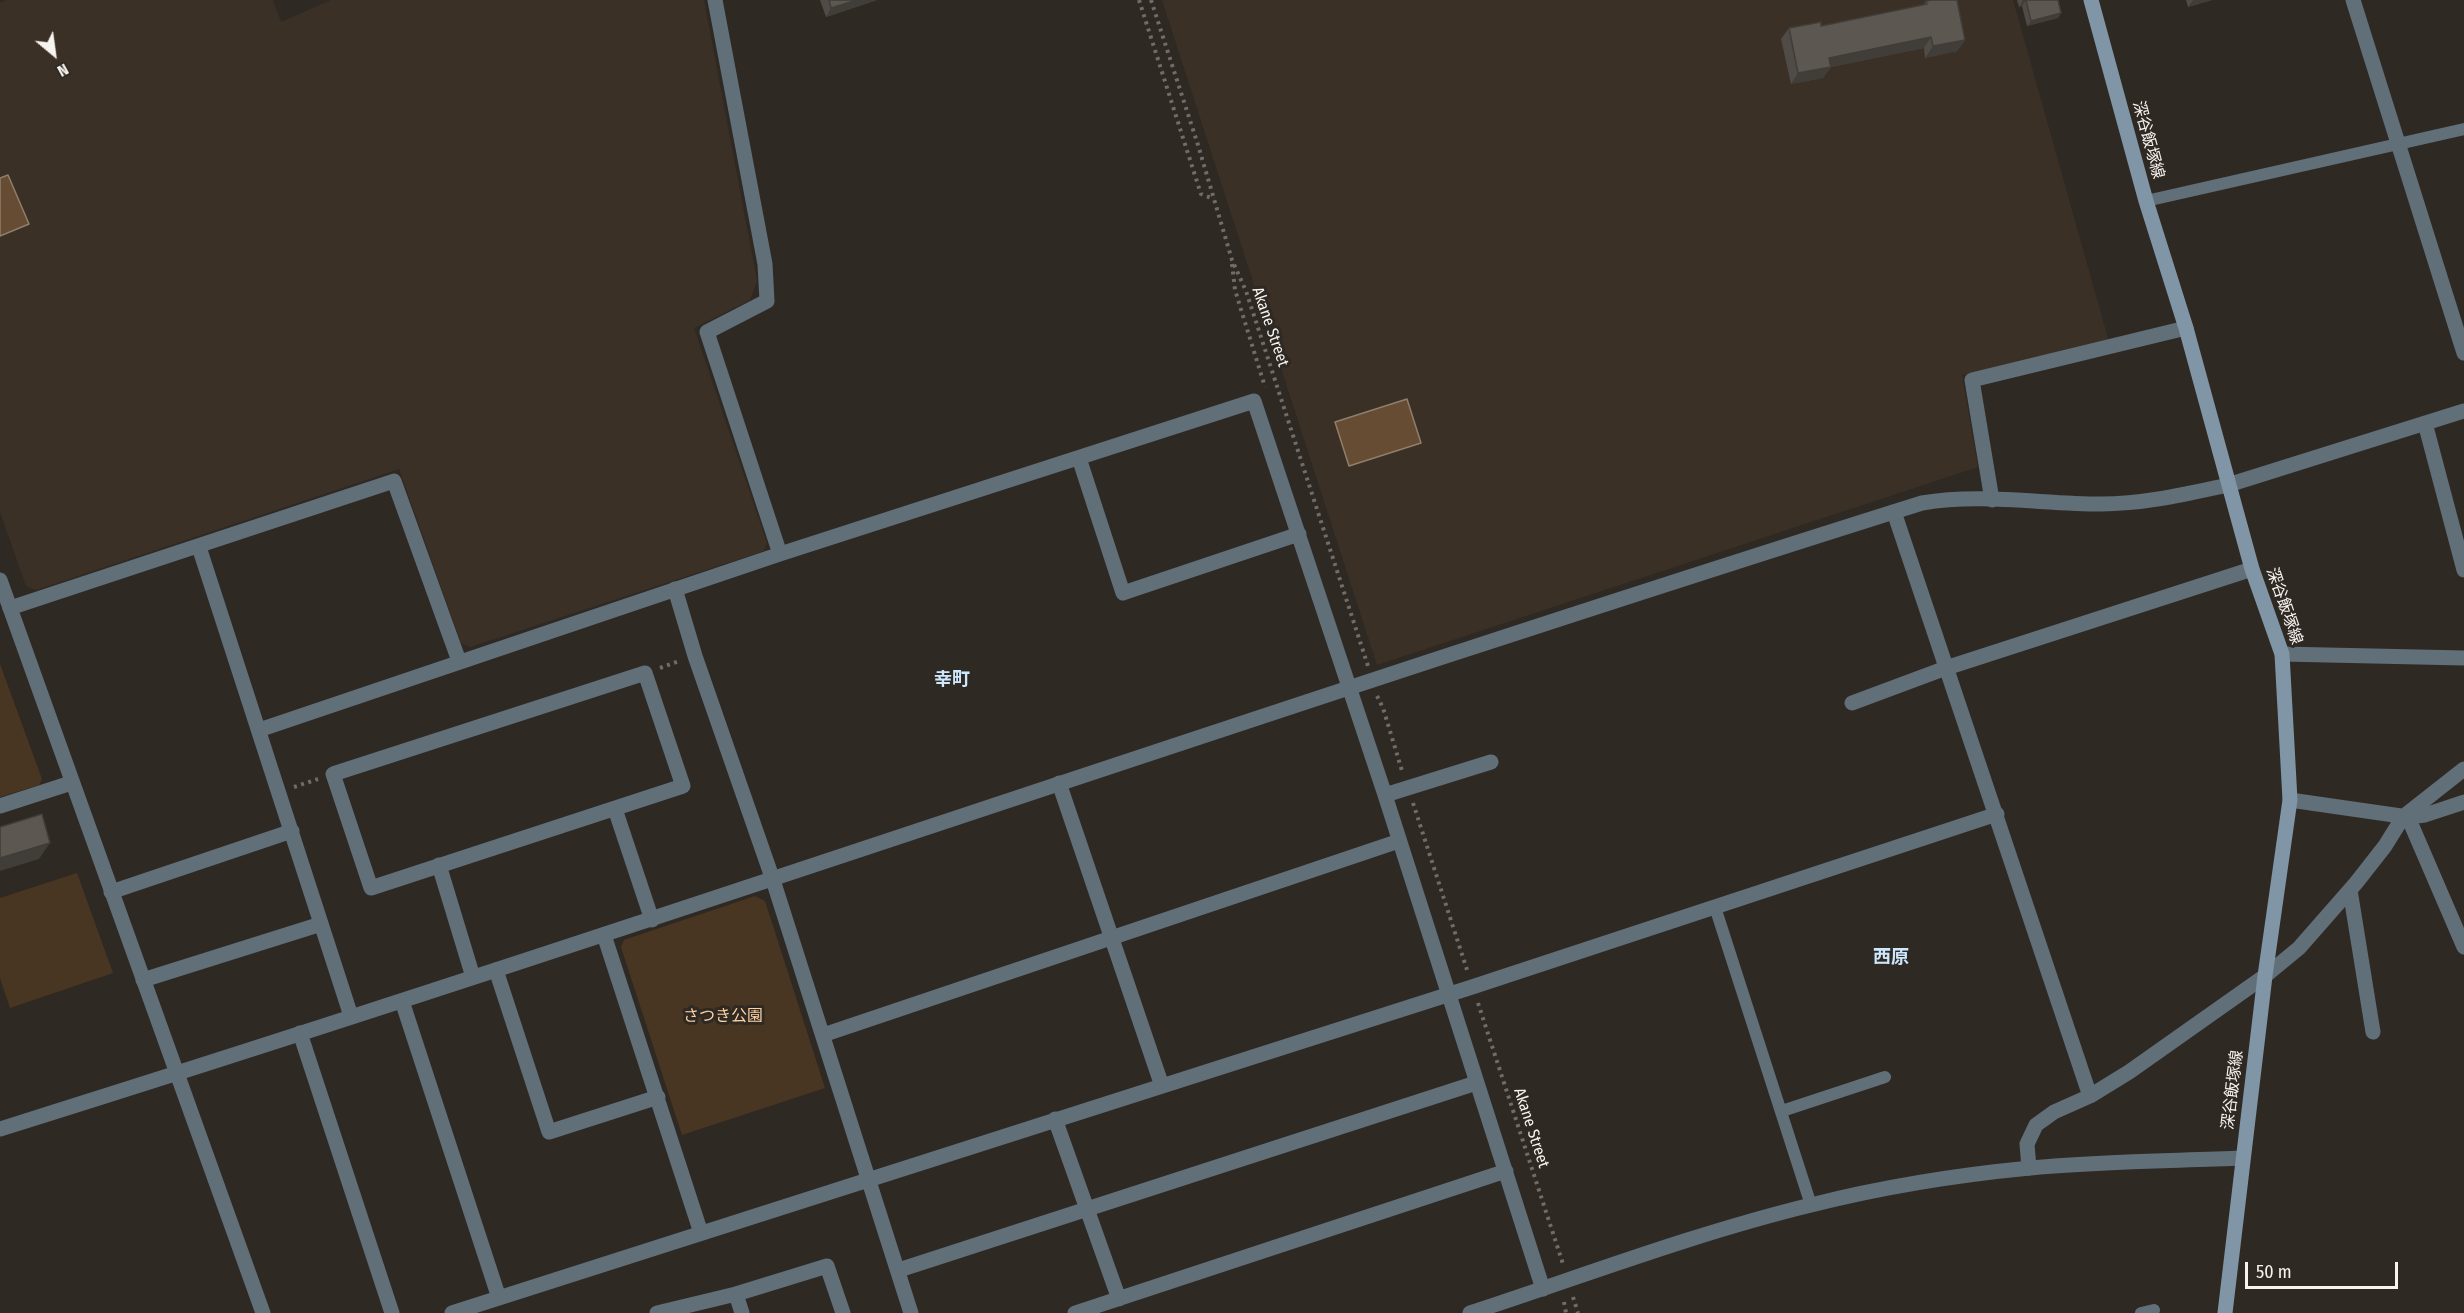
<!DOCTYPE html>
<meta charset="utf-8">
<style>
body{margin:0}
#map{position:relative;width:2464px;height:1313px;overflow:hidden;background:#2f2924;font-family:"Fira Sans Condensed",sans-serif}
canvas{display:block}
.north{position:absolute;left:24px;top:24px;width:60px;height:60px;-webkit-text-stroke:4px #2f2924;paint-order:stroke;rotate:151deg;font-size:16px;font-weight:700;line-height:24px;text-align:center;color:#f7f3ef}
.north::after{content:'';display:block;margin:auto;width:21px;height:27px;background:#f7f3ef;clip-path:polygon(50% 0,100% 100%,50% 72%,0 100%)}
.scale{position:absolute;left:2245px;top:1262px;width:153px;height:27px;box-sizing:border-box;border:3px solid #f7f3ef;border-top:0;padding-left:8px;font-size:18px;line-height:21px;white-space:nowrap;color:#f7f3ef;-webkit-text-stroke:4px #2f2924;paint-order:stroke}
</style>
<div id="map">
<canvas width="2464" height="1313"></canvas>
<div class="north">N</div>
<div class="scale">50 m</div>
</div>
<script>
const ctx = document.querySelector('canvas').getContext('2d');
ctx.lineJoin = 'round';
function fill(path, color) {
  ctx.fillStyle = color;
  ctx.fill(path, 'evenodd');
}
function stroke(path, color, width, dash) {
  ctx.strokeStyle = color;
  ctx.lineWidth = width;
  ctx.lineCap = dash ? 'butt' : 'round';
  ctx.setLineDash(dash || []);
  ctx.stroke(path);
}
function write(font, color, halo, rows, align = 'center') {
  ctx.font = font + ' "Fira Sans Condensed","Noto Sans JP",sans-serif';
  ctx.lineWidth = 6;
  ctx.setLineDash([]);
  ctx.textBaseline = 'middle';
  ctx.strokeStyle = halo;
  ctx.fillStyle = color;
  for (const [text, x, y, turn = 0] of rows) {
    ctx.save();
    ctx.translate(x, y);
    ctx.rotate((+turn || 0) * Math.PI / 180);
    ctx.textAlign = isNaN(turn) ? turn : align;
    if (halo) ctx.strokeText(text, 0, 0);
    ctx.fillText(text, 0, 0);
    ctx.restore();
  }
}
const built = new Path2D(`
 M7,0H273L281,22L331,0H704L757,281L750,300L694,328L767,543L764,551L470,647L461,643L399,469L36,590L26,586L0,512V3Z
 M1162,0H2013L2109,342L1962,375L1978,467L1377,665Z`);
const green = new Path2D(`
 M0,664L42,779L39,785L0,797Z
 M77,873L113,973L10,1008L0,978V898Z
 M755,896L765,901L825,1088L682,1135L621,947L624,940Z`);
const water = new Path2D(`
 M8,175L29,224L0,236V178Z
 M1407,399L1421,443L1349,466L1335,422Z`);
const path = new Path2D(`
 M1139,0L1199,188L1201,194L1214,199
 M1151,0L1198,145L1232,260L1246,291L1368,666
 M1232,264L1235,290L1265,387
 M660,668L679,661
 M1377,696L1383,708L1403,774
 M294,787L318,779
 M1413,803L1468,973
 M1478,1003L1563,1264
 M1573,1297L1578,1313
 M1564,1302L1566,1313`);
const service = new Path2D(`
 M2146,201L2464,129
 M1715,907L1811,1205
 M1782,1111L1885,1077
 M2141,1313L2154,1310`);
const minor = new Path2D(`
 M715,0L765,264L767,301L707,332L780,554
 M2353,0L2464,353
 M2425,423L2464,570
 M1079,458L1123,593L1299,534
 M2228,485L2464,411
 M1992,500L1972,380L2186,328
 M1894,512L2090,1096
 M199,547L351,1016
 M675,589L695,656L773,880L911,1313
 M10,608L394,481L459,661
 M2282,654L2464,658
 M645,673L683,786L371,888L333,774Z
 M1852,703L1946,668L2252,569
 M259,730L780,554L1254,401L1385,795L1543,1289
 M1059,783L1162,1086
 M1385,795L1491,762
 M2290,800L2408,817L2425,815L2464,802
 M0,806L71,783
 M615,809L652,920
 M2408,817L2464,947
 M439,865L473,977
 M2350,890L2373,1032
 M111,892L292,831
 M604,935L701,1233
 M496,970L549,1132L658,1097
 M143,980L321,924
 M402,1001L499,1298
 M300,1033L392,1313
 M823,1035L1399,841
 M1055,1119L1119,1299
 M2029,1168L2027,1144L2036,1125L2054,1112L2090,1096L2129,1072L2265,976L2299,948L2356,883L2385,846L2403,817L2464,769
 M899,1270L1476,1083
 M736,1294L742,1313
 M452,1313L1472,987L1997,814
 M657,1313L736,1294L827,1266L843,1313
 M1075,1313L1506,1171`);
const tertiary = new Path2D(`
 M0,580L263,1313
 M0,1129C643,928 1279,705 1922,503C1981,493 2042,504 2101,504C2145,504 2186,494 2228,485
 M1470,1313C1583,1276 1696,1233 1811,1205C1882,1187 1957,1175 2030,1168C2101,1161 2172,1161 2243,1158`);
const secondary = new Path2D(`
 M2091,0L2146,201L2186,328L2252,569L2282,654L2290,800L2265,976L2225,1313`);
const wall = new Path2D(`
 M820,0H877L826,17Z
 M2017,0H2058L2061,13L2058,18L2027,26L2022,6L2019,7Z
 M2186,0H2212L2188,7Z
 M1926,1L1965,40L1957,51L1925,58L1924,48L1831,67L1823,78L1791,84L1781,39L1789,28L1821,26L1923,5Z`);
const shadedWall = new Path2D(`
 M857,0H877L826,17L831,8Z
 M2026,0L2022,6L2019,7L2023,1Z
 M2193,0H2212L2188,7Z
 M2061,13L2058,18L2027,26L2031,21Z
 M1931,37L1924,48L1831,67L1823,78L1791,84L1798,73L1829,58Z
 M1965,40L1957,51L1925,58L1933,46Z
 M50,843L39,859L0,871V858Z`);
const building = new Path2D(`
 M829,0H857L831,8Z
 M1932,0H1957L1965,40L1933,46L1931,37L1829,58L1831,67L1798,73L1789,28L1821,22V26L1927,4L1926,1Z
 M2023,0H2058L2061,13L2031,21L2026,0L2023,1Z
 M42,814L50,843L0,858V827Z`);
const streetNames = [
 ["深谷飯塚線",2148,140,75],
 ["Akane Street",1270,327,71],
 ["深谷飯塚線",2284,606,71],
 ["深谷飯塚線",2233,1090,-83],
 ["Akane Street",1531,1128,72]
];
const parkNames = [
 ["さつき公園",723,1017]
];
const neighbourhoodNames = [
 ["幸町",952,680],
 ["西原",1891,958]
];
fill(built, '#3b3026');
fill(green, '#483623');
fill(water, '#654c33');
stroke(water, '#917e6b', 1.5);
stroke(path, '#716c67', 4, [3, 4.5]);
stroke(service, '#616f79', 12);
stroke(minor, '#616f79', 15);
stroke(tertiary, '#616f79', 15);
stroke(secondary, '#8095a6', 15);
fill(wall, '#504b46');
fill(shadedWall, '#413d39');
fill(building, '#5d5751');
stroke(building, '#413d39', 1.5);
write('16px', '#f7f3ef', '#2f2924', streetNames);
write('16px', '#ffd0a0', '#2f2924', parkNames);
write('bold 18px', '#cde7fc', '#2f2924', neighbourhoodNames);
</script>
